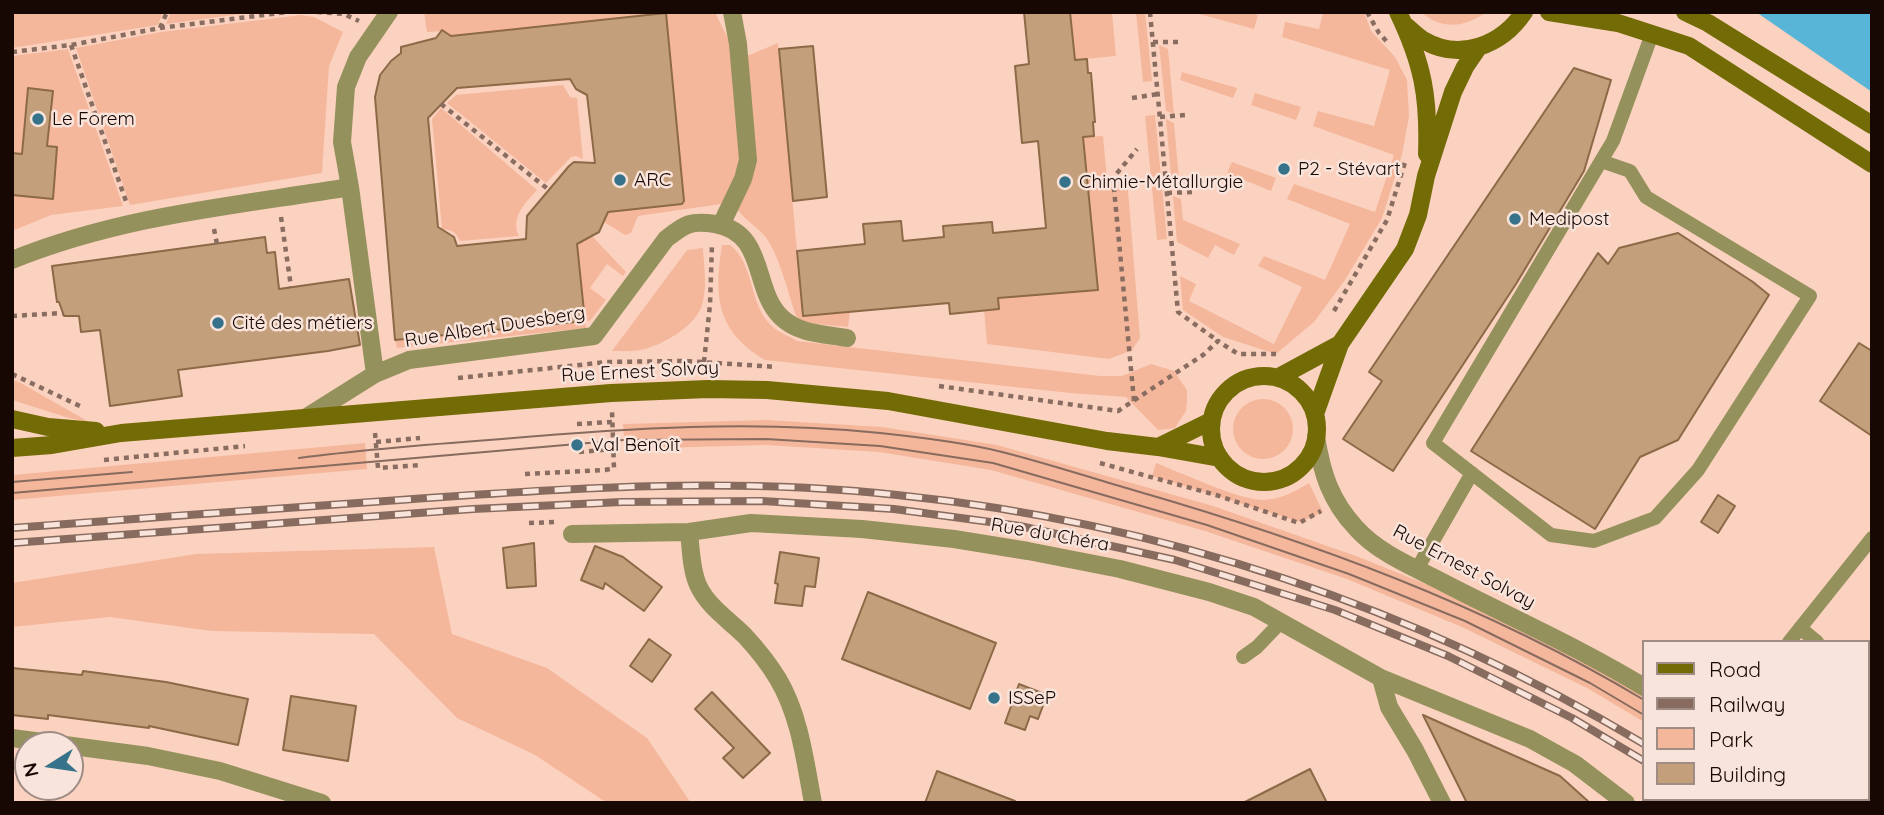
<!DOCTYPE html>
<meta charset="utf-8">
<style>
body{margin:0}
#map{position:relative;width:1884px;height:815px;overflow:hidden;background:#fbd2bf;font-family:Quicksand,sans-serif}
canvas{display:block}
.frame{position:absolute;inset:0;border:14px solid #180803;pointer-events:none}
.legend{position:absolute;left:1642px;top:640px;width:228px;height:161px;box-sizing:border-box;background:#f9e4db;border:2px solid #9f8c85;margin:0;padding:9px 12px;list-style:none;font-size:21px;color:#180803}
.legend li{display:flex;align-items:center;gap:14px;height:35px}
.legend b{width:35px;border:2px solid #9f8c85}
.north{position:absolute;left:14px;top:731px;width:70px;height:70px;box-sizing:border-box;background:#f9e4db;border:2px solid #9f8c85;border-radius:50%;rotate:258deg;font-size:19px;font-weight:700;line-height:28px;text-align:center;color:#180803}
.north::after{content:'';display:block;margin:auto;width:24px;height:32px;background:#36738a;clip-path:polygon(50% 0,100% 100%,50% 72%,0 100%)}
</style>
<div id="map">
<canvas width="1884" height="815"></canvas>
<div class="frame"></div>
<ul class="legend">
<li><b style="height:9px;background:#736b05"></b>Road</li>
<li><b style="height:9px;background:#876b5f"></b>Railway</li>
<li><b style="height:19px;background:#f5b79c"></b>Park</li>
<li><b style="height:19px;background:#c49f7b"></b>Building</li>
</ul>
<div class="north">N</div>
</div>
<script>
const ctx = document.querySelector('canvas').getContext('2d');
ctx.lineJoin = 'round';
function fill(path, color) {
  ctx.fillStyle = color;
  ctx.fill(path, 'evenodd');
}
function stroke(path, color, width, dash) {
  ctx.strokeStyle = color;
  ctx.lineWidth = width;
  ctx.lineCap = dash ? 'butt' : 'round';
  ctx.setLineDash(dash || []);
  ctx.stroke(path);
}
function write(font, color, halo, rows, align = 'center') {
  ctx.font = font + ' Quicksand,sans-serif';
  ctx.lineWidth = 5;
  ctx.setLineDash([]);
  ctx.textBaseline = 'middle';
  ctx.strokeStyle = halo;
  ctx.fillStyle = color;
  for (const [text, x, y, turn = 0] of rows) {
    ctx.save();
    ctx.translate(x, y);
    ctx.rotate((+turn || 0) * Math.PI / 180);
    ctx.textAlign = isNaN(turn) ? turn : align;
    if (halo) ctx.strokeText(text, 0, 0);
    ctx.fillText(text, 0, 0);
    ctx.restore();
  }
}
const green = new Path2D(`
 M12,12H163L158,25L12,48Z
 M171,12H257L166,24Z
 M424,12H715L731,45L741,157L737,173L721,204L638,216L631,233L625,235L604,222L602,213L682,204L684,200L665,15L661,14L448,36L444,31L427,32Z
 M1070,12H1112L1116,56L1075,60Z
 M1136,12H1145L1152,81L1143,82Z
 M1192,12H1246L1258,15L1254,29Z
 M1323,12H1364L1371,31L1395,57L1407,80L1409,116L1402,155L1382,218L1345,280L1314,322L1276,354L1223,337L1183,310L1180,276L1196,284L1189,301L1274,344L1302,287L1258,266L1264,256L1325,280L1350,224L1287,199L1294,184L1375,212L1394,155L1313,126L1318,111L1374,126L1390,70L1282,37L1285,22L1319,29Z
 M1421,12H1487C1466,27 1442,31 1421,12Z
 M301,15L314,17L343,32L329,66L322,173L130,205L76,48L161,32Z
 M778,43L803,316L850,312L848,327L805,323L796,316C788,293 781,262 769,242C761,228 746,222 738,210L747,56Z
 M1159,45L1168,49L1174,114L1166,111Z
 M68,49L123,206L51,215L12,231V195L53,198L57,147L47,146L53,91L28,88L22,154L12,153V56Z
 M1182,72L1237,88L1233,98L1180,80Z
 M563,85L570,97L577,98L583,159L576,156L571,157L546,183L447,103L456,95Z
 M1255,93L1301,107L1296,120L1251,105Z
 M441,108L537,190C525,203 510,218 519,236L460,241C456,232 452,230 442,229L432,119Z
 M1155,115L1167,239L1157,240L1145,116Z
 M1166,119L1174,123L1180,191L1172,188Z
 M1103,136L1107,179L1127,178L1140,338L1132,350L1109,359L987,344L984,310L998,298L1098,289L1083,137Z
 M1232,162L1276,178L1271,191L1227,173Z
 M1173,196L1181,199L1183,220L1240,244L1234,255L1215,245L1208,258L1177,242Z
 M593,237L626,272L623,276L607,264L590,288L606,300L590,321H585L586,328L397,348L395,340L585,321L577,241Z
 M722,245H730C756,265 748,306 773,327C779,333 790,336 797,341L1100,376H1122L1151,364L1174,371L1187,390V401L1186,411L1175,428L1158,430L1126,397L1070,393L765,360C716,331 714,296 722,245Z
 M703,248C704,266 708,290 701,308C692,328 665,343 645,349C635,352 622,351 612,351L687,250Z
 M12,380L19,382L89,422L69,418L12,400Z
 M1233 429a30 30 0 1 1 60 0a30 30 0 1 1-60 0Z
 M767,420L882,427L997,445L1213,506L1356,556L1473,603L1644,693V722L1587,688L1462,627L1347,579L1205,531L991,470L879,452L766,445L625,449L623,424Z
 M365,443L367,469L12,500V475Z
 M1156,463C1182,473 1239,500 1264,500C1281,499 1295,492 1309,483L1323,512L1300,522L1152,476Z
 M434,547L452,634L547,668L647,738L691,803H607L535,755L457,718L374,634L211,631L110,617L12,627V583L196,554Z`);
const water = new Path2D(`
 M1756,12H1872V92Z`);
const building = new Path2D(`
 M1024,12H1070L1075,60L1087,59L1088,73H1091L1095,122H1093L1094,136L1083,137L1098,290L998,298L999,309L950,314L949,303L803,316L797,251L865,244L863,224L901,221L903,241L944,237L943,226L992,222L993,233L1046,228L1038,141L1022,143L1015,66L1029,64Z
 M666,13L684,201L682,204L608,212L599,232L577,244L585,321L395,340L375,97L380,75L391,61L401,53V47L436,38L442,30L451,36ZM570,79L576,89L587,95L595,163L574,162L569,166L527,216L526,239L457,246L454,237L438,227L428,118L457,88Z
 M813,46L827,197L793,201L779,49Z
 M1574,68L1611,80L1584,171L1516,284L1393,471L1343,439L1382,381L1369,372Z
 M28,88L53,91L47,146L57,147L53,199L12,195V153L22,154Z
 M1678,233L1753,282L1769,295L1678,440L1640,457L1595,529L1471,451L1598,253L1608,264L1619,248Z
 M265,237L267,253L275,252L279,289L349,279L360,345L328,351L178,370L182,396L110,406L100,330L81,332L79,316H64L59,302H57L52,266Z
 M1859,343L1872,351V436L1820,401Z
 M1718,495L1735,506L1718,533L1701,522Z
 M534,543L536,586L507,588L503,548Z
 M595,546L623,557L662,587L644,611L605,583L603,589L581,580Z
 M780,552L819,558L815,587L805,586L802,606L775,603L778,584L775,583Z
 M868,592L996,643L970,709L842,659Z
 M649,639L671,655L652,682L630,666Z
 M12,668L82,675L83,671L166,682L248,699L238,745L149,726V728L48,715V719L12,715Z
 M1019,684L1047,695L1038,719L1030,716L1025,730L1005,723Z
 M712,692L770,753L743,778L723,758L734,748L695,709Z
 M291,696L356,706L348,761L283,750Z
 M1423,715L1560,776L1590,803H1467Z
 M1310,769L1327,803H1243Z
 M937,771L1015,801V803H925Z`);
const path = new Path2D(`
 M317,12L344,14L359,21
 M1150,12L1178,312L1218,341
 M1367,12L1379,33L1388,43
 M160,28L167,12
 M1153,42H1181
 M71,45L127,204
 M12,52L71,45L160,28L288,12
 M1132,98L1158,94
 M441,104L549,190
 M1160,117L1185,115
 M1167,193L1193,192
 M281,217L291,287
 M214,229L217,244
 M1334,311L1387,220L1406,159
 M12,316L63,313
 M704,362L710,305L712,244
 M12,374L82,407
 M458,378L607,362L686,361L777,367
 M939,386L1118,411L1203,355L1218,341L1238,354H1276
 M1134,401L1113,178L1137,149
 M577,424L612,422
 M375,433L378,468L422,465
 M376,442L420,438
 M579,452L614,449
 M104,460L245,446
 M1100,463L1216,495L1299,523L1321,511
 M525,474L605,470L614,468L612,411
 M529,523L556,522
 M1843,799L1848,803`);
const lane = new Path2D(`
 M1601,161L1630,171L1646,197L1810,296L1698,470L1655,518L1594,541L1551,535L1433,443L1601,161L1613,141L1652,34
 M1417,569L1472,473
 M1800,628L1817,642
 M1789,642L1872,538
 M1243,657L1257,647L1280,623
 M1868,684L1872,687`);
const street = new Path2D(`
 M721,225L743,179L748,160L738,44L732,12
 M12,260C123,215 234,206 350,187
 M375,374L350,187L342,142L346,87L358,57L389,12
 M305,418L375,374L409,360L594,336L666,239C685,224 691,220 715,224C767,233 752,289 781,317C798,334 825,334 847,338
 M1316,437C1322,473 1330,500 1356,528C1379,554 1416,568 1446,584C1512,618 1580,648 1644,687
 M689,532C691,549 691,569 698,585C708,607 729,620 745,636C757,649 769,664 778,679C800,716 805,761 813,803
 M572,534L689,532L751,523L862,529L954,539L1028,551L1120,569L1209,592L1254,607L1381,678L1530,739L1575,764L1626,803
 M1381,678L1389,707L1415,750L1442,803
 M12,738L148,756L220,771L322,803
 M1801,799L1805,803`);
const secondary = new Path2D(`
 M1398,12C1423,64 1429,97 1427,154
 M1549,12L1618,23L1689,46L1872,164
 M1685,12L1708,23L1872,125
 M1406,26C1411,30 1417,36 1423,40C1460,62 1502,45 1524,12
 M1211 429a53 53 0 1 1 106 0a53 53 0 1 1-106 0Z
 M1279,377L1340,344
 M1315,414L1340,344L1405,249L1418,215L1426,176L1453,92L1465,67L1478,48
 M12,419L48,427L96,431
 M1158,447L1211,421
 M12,448L52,445L121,433L611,393L708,389L767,390L888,401L1107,441L1158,447L1220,458`);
const tram = new Path2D(`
 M299,458C367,449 434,444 502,439C628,428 754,420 880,433C918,437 961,442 998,451C1043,462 1088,477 1133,490C1310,541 1486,605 1644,700
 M12,482L132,472
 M12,493L623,440L766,439L880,446L993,463L1207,525L1349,574L1465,621L1590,683L1644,715
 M1776,799L1780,803
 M1798,799L1803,803`);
const rail = new Path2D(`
 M12,528C141,518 271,509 400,500C565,488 732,477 897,495C1161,522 1417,608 1644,744
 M12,543L473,509L622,502L762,501L894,509L1020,526L1175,560L1335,610L1448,656L1572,718L1644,761
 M1707,799L1712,803
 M1733,799L1738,803`);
const markers = [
 [38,119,7,"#36738a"],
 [1284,169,7,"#36738a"],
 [620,180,7,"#36738a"],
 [1065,182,7,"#36738a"],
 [1515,219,7,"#36738a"],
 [218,323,7,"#36738a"],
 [577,445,7,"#36738a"],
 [994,698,7,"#36738a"]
];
const poiNames = [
 ["Le Forem",52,119],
 ["P2 - Stévart",1298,169],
 ["ARC",634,180],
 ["Chimie-Métallurgie",1079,182],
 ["Medipost",1529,219],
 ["Cité des métiers",232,323],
 ["Val Benoît",591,445],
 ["ISSeP",1008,698]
];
const streetNames = [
 ["Rue Albert Duesberg",495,327,-9],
 ["Rue Ernest Solvay",640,372,-3],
 ["Rue du Chéra",1050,535,10],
 ["Rue Ernest Solvay",1464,567,28]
];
fill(green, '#f5b79c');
fill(water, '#59b5d7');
fill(building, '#c49f7b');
stroke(building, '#8c6947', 2);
stroke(path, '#8a6d61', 4.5, [5, 5]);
stroke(lane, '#94915c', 14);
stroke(street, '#94915c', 18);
stroke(secondary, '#736b05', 18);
stroke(tram, '#876b5f', 2);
stroke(rail, '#876b5f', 8);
stroke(rail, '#f9e4db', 5, [16]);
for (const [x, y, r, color] of markers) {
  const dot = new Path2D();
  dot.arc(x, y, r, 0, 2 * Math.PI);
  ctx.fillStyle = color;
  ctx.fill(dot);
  stroke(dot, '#f9e4db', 2.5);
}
write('19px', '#180803', '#f9e4db', poiNames, 'left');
write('19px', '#180803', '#f9e4db', streetNames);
</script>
